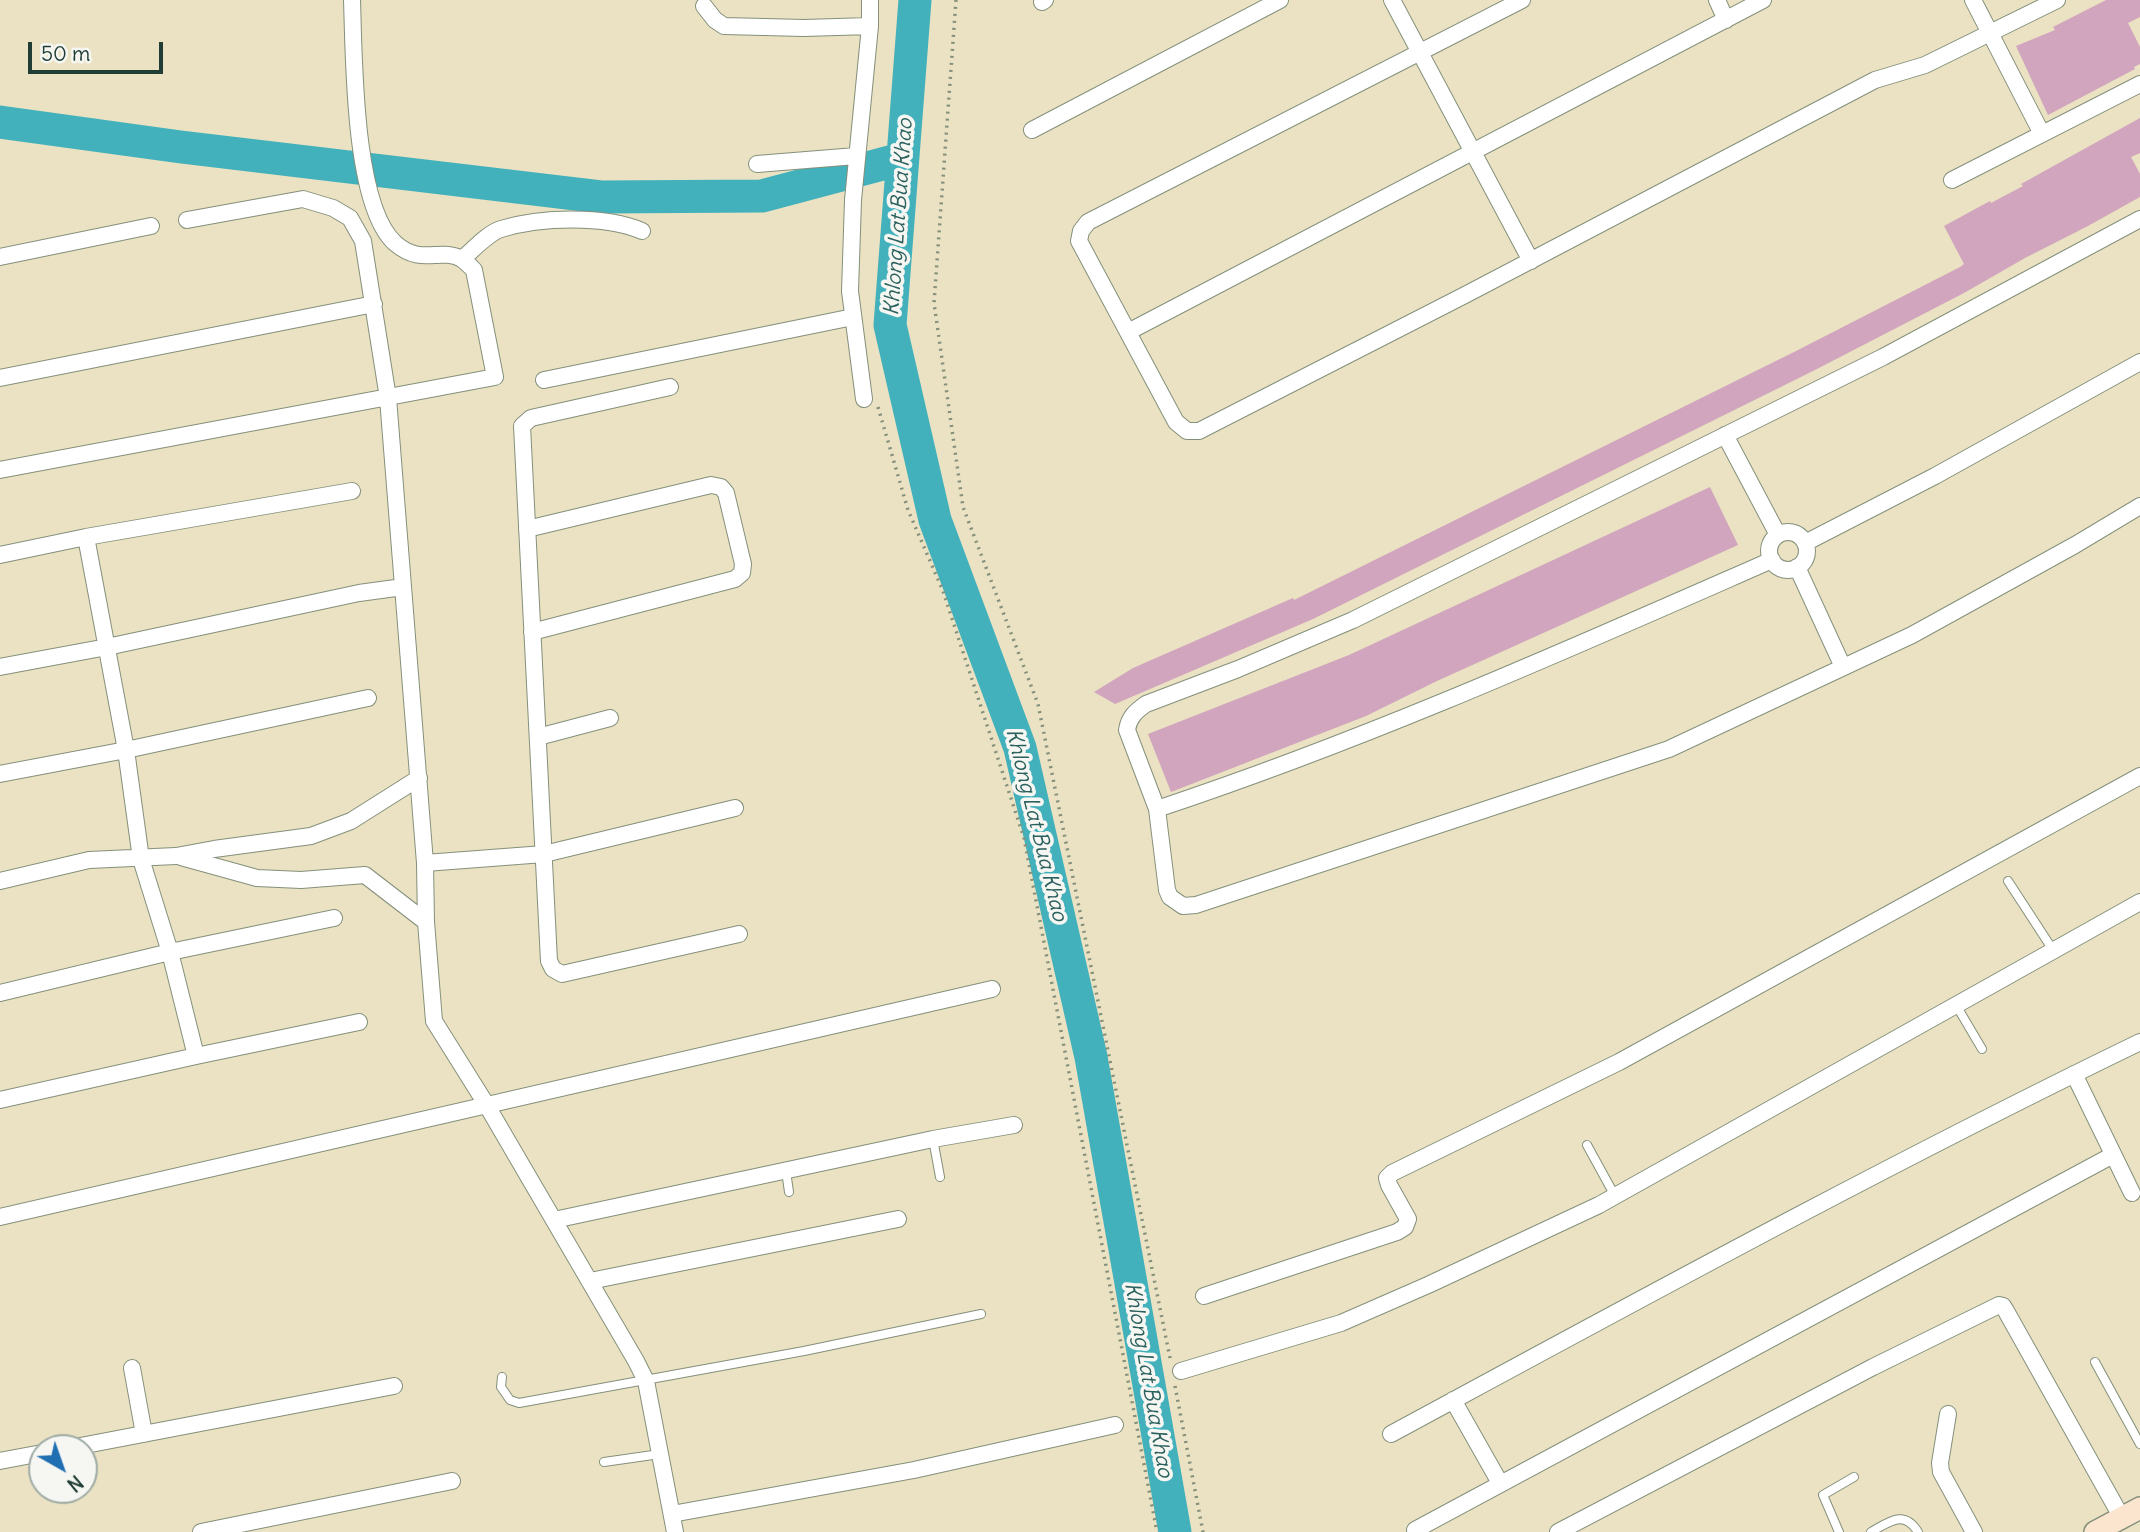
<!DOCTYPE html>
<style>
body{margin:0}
#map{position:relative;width:2140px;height:1532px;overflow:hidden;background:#eae2c2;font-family:Delius,sans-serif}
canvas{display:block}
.north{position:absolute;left:28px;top:1434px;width:70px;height:70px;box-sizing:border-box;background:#f6f6f2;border:2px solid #a0aca6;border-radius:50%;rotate:140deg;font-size:19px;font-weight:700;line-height:28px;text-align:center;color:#1f3d34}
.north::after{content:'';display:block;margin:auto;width:24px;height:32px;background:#1f6fb2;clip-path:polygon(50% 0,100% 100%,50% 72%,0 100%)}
.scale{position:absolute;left:28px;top:42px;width:135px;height:32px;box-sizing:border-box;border:4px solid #1f3d34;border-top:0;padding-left:9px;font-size:21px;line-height:24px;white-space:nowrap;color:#1f3d34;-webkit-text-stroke:5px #f6f6f2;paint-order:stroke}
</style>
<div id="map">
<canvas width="2140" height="1532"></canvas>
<div class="north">N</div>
<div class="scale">50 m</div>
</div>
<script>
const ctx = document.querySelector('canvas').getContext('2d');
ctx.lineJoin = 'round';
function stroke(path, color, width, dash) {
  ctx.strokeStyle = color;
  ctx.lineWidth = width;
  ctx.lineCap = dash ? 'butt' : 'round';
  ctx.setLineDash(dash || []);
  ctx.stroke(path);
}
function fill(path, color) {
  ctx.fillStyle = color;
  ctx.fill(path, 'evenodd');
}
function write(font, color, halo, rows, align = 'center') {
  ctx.font = font + ' Delius,sans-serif';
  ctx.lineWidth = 7;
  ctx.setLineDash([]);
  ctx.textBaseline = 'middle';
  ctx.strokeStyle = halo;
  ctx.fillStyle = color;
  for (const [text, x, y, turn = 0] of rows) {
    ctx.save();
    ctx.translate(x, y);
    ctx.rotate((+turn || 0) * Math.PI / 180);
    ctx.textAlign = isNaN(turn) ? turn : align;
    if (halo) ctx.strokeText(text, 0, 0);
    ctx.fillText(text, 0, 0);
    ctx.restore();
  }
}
const river = new Path2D(`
 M915,0L890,325L935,520L1020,748L1091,1057L1175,1532
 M0,122L181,147L601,197L762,196L901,159`);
const building = new Path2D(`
 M2106,0H2140V17L2128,23L2140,47V64L2134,67L2135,69L2048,115L2016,46L2055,30L2053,27Z
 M2140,118V153L2131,157L2140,174V197L2088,226L2025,258L1964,293L1815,370L1313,619L1115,704L1094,692L1133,668L1293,598L1294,600L1796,351L1960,267L1964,264L1944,226L1990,201L1991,203L2023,186L2021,184Z
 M1710,487L1738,545L1437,681L1366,716L1171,792L1148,734L1349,655Z`);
const path = new Path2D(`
 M956,0L934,303L963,507L1038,704L1170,1358
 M878,407L908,510L943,591L1024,838L1157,1532
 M1175,1386L1203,1532`);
const lane = new Path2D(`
 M2008,881L2053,950
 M1956,1005L1982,1049
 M933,1139L940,1177
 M1587,1145L1615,1196
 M786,1171L789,1192
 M2095,1362L2140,1444
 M502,1377L501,1387L510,1400L519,1403L804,1351L981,1314
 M604,1462L660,1454
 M1839,1532L1823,1495L1854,1477
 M1871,1532C1889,1522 1904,1509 1918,1532`);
const street = new Path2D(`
 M1392,0L1531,261
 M1522,0L1088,222L1081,231L1079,241L1176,422L1187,431H1199L1465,295L1875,80L1925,65L2057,0
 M1717,0L1726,20
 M1973,0L2042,134
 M1042,2L1045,0
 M704,6L715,20L724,26L804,28L870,26
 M1032,130L1280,0
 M757,164L856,156
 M1952,180L2140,84
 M2140,219L1883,357L1353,620L1238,669L1146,704C1136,711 1129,717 1127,730L1157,809L1167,890L1170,897L1183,906L1196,905L1669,749L1912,635L2075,545L2140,506
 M187,220L303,199L333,208L350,218L363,241L388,398L425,863L426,922L434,1021L486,1104L636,1361L646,1381L675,1532
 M0,257L151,226
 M462,259C473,250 488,233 501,229C540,217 605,215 642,231
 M1128,332L1763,0
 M0,378L374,304
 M544,380L853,317
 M670,387L531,418L522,426L549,961L553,969L562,974L739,934
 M864,399L850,291L853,200L870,26V0
 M1725,435L1778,535
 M0,470L495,377L474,270C471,267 466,262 462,259C440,247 422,266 396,244C353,208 354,55 352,0
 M527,529L711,485L721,487L726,493L743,564L742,573L735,579L532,632
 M1769 551a19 19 0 1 1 38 0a19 19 0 1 1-38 0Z
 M86,537L126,750L141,859L170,952L196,1056
 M1805,543L1935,476L2140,362
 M0,555L86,537L352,491
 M1797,567L1843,667
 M0,667L107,647L359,593L403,587
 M538,737L610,718
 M0,774L126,750L368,698
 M1157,809C1368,739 1569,649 1772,560
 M181,857L257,878L301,880L365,875L426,922
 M425,863L544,854L735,808
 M0,881L89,860L176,856L214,849L311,836L351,821L419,778
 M0,993L170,952L334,918
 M2074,1074L2132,1193
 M0,1100L196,1056L359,1022
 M0,1217L992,989
 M554,1220L933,1139L1014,1125
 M590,1281L898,1219
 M1204,1296L1397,1232L1405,1227L1408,1219L1389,1185L1387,1178L1392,1173L1619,1062L2140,776
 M132,1368L144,1434
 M1181,1371L1341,1323L1428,1285L1599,1205L2140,902
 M1453,1400L1500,1483
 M1948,1414L1940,1463L1941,1472L1974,1532
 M1391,1434C1639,1300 1886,1165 2140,1042
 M70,1448L394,1386
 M0,1461L42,1453
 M672,1514L914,1470L1115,1425
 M1415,1530L2113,1155
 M201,1532L452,1481
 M1558,1532L1873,1367L1999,1305L2003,1306L2006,1311L2122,1518`);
const secondary = new Path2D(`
 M2095,1532L2140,1508`);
const waterNames = [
 ["Khlong Lat Bua Khao",899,217,-86],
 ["Khlong Lat Bua Khao",1036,825,76],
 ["Khlong Lat Bua Khao",1148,1380,80]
];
stroke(river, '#42b1bc', 33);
fill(building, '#d1a5bd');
stroke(lane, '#84907b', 10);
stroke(street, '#84907b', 18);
stroke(secondary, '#84907b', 24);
stroke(path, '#84907b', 3.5, [2, 5]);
stroke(lane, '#fff', 8);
stroke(street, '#fff', 16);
stroke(secondary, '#fce5cf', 21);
write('italic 21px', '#2a605d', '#f6f6f2', waterNames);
</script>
